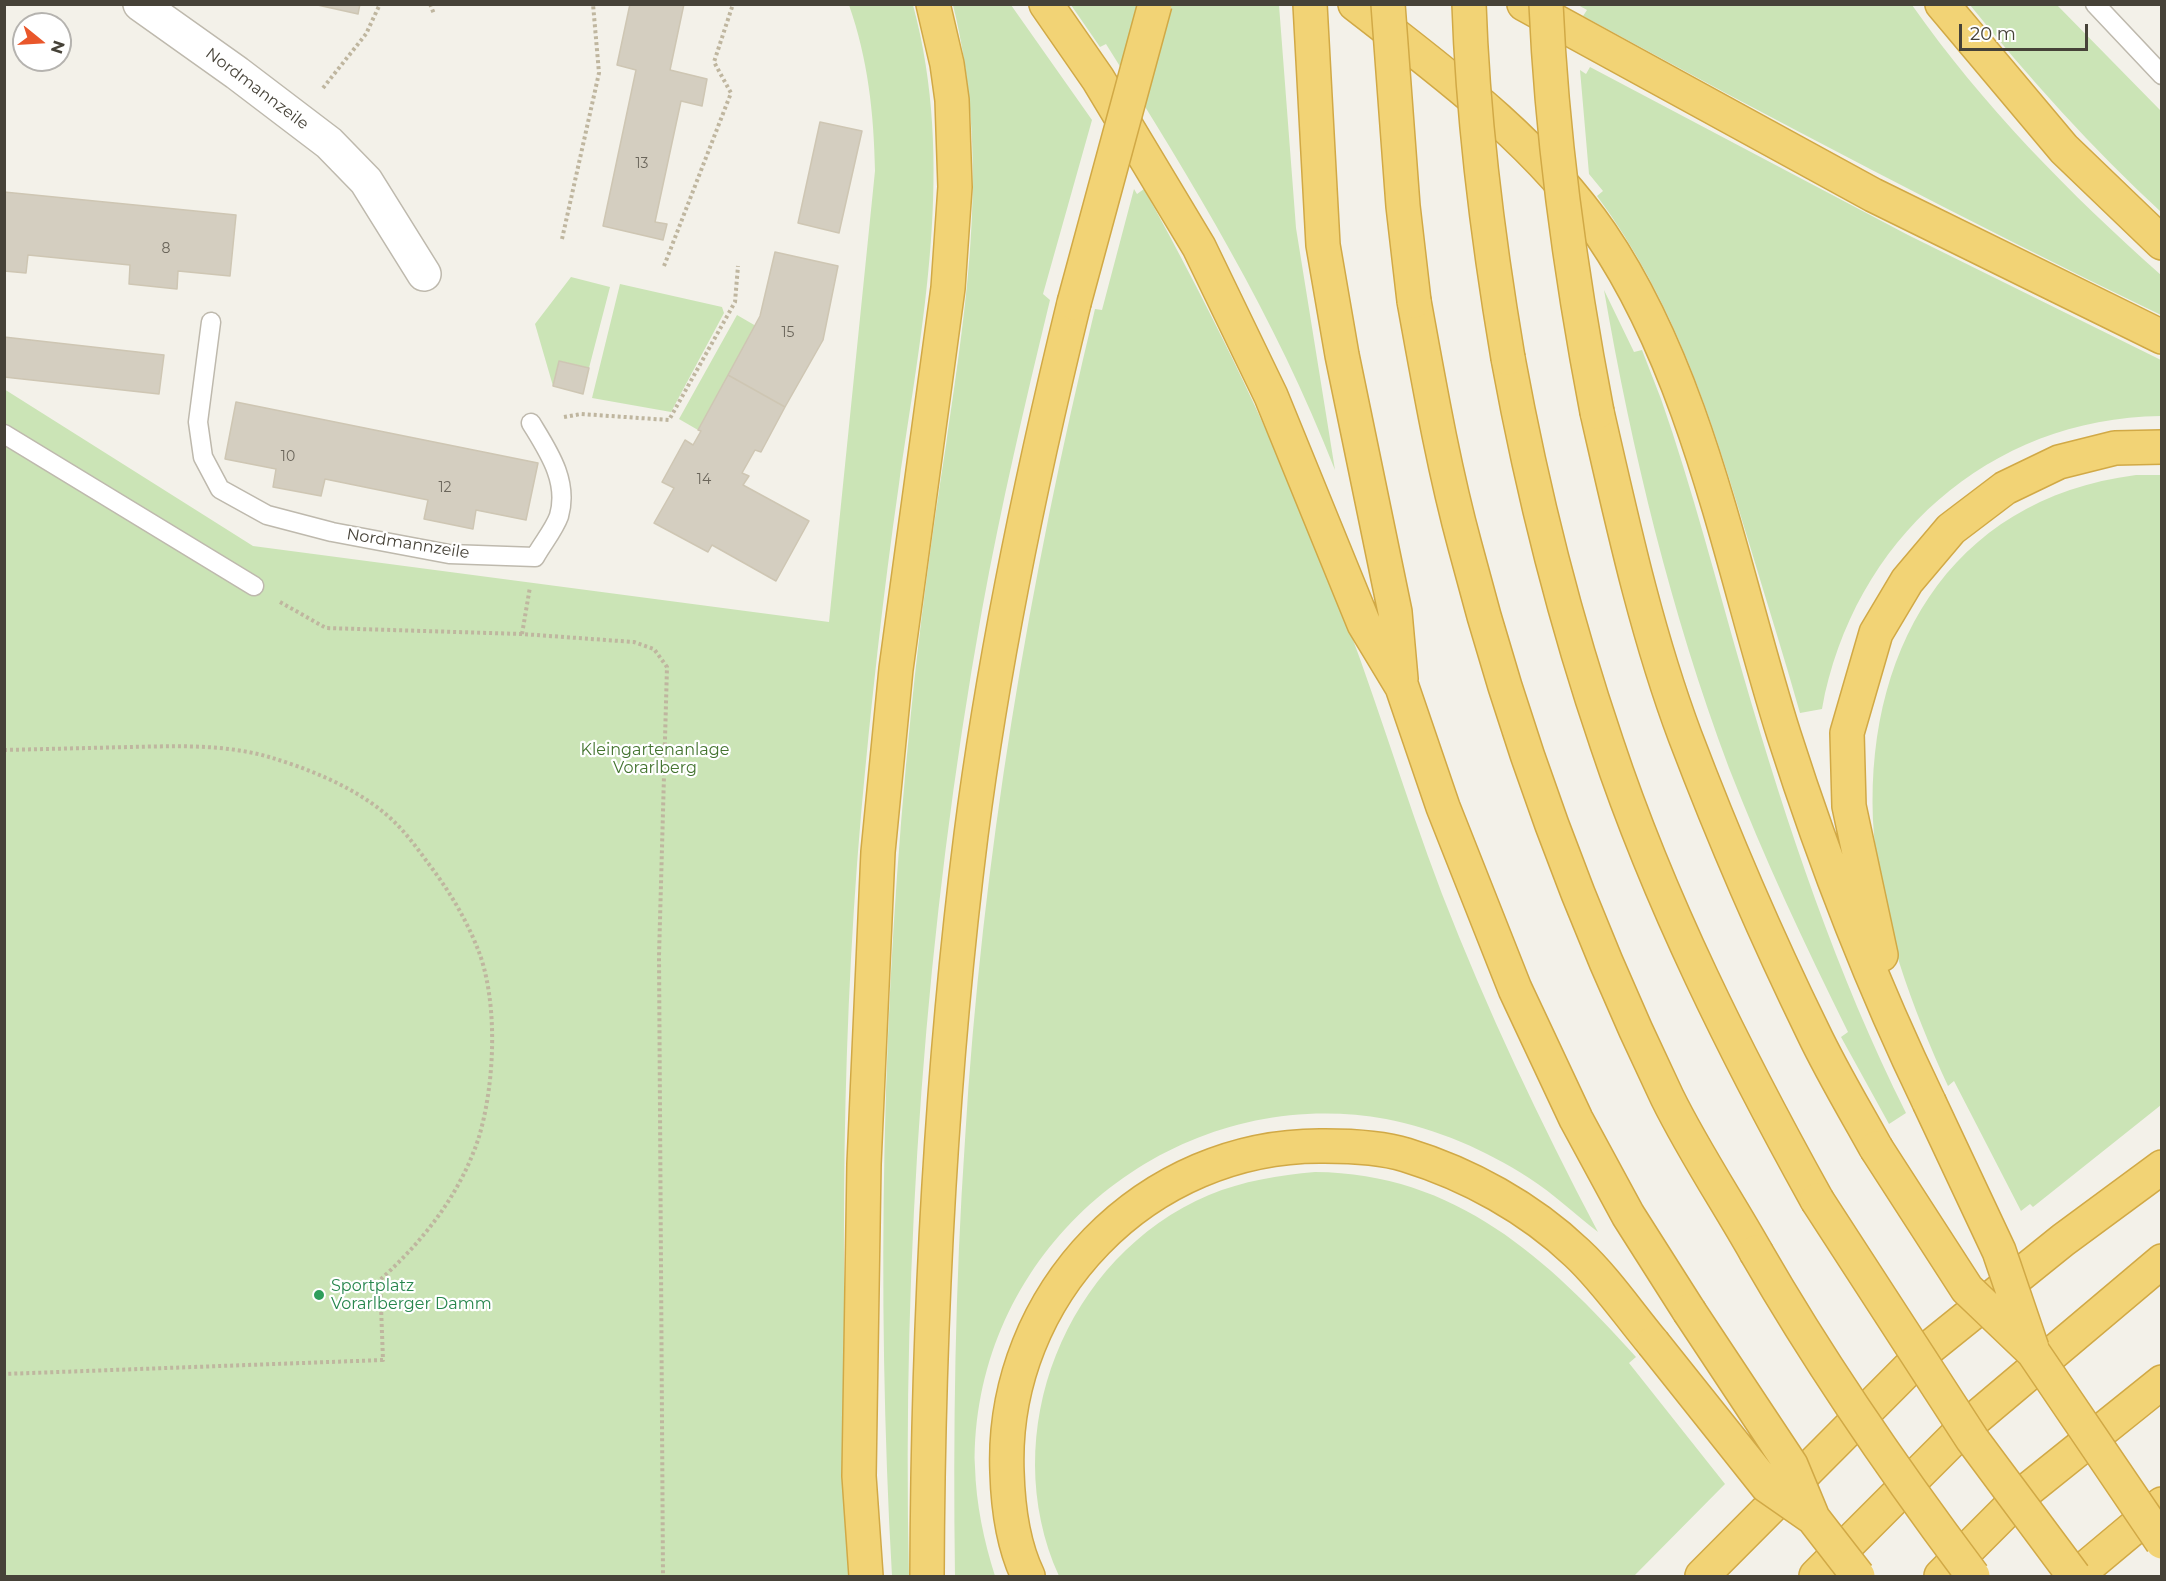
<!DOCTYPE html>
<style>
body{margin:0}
#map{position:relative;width:2166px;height:1581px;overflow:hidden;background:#f3f1e9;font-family:Montserrat,sans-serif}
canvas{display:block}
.frame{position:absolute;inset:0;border:6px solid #464238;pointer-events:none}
.north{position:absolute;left:12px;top:12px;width:60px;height:60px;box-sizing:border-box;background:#fff;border:2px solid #b5b3af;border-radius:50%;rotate:108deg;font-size:16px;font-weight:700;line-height:24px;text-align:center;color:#464238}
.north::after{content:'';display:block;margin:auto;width:21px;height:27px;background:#e9572b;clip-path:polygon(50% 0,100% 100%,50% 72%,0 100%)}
.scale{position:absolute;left:1959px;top:24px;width:129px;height:27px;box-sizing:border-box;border:3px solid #464238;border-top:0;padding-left:8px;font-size:18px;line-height:21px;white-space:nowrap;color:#464238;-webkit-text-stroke:4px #fff;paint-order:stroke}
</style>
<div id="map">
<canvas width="2166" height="1581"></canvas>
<div class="frame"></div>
<div class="north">N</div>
<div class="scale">20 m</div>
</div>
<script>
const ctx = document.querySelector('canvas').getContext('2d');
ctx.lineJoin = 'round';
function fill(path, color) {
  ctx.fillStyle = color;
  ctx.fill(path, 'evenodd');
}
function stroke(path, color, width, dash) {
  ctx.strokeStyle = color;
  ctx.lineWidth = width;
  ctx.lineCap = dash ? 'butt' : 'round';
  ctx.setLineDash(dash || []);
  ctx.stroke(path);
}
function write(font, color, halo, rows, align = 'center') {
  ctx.font = font + ' Montserrat,sans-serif';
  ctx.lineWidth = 4.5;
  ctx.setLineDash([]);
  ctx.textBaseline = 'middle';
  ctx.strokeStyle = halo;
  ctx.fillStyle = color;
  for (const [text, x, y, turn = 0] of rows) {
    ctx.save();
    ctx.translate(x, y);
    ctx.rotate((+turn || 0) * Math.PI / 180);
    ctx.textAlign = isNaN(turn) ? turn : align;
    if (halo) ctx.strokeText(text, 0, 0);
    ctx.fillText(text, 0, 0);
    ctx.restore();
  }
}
const green = new Path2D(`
 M849,5H913C956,164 922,325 899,484C883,594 871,705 861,815C839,1069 841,1322 852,1576H5L4,389L253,546L829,622L875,171C874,114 868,59 849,5Z
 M953,5H1011L1092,120L1043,294L1050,300C1025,403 1001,506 982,610C925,928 902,1253 909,1576H892C876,1289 882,1000 911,713C920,623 932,534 946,445C968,295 990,155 953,5Z
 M1071,5H1279L1296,228L1335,470C1276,318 1192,181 1106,44L1100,47Z
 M1578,5H1912C1982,105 2070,194 2161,275V315C1966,221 1774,120 1583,16L1587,10Z
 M1970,5H2057L2161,111V212C2092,148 2029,78 1970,5Z
 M1590,67L1908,235L2161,360V416C1989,418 1853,540 1822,709L1800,713C1784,656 1766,600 1749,543C1712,420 1675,301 1597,196L1603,191L1589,174L1580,70L1586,74Z
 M1134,189L1137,194L1144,189C1215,317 1277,446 1331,582C1372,684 1403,791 1442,894C1487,1010 1540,1122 1598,1232C1576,1215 1554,1194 1529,1178C1486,1150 1437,1129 1386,1119C1173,1081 971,1248 975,1467C976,1504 984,1541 995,1576H955C953,1431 955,1285 965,1140C982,859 1029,581 1095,309L1102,310Z
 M571,277L610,287L589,368L560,361L553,386L535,324Z
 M620,284L722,307L724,313L671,412L592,398Z
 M1604,290L1634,352L1642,350L1661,399C1693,490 1717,585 1744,678C1787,826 1837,975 1906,1113L1889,1124L1841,1037L1848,1032C1805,945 1764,858 1729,768C1671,613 1632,452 1604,290Z
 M737,315L756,326L698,430L679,419Z
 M2136,475H2161V1105L2033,1207L2030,1204L2021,1211L1954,1081L1948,1086C1912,1007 1880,923 1874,835C1861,656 1947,499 2136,475Z
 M1315,1172C1456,1173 1548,1259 1636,1357L1629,1363L1725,1484L1634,1576H1059C995,1434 1065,1256 1209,1195C1243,1181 1279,1175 1315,1172Z`);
const building = new Path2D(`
 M313,4H360L358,14Z
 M630,4H684L670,70L707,79L702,106L681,101L655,222L667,224L663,240L603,226L636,70L617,65Z
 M820,122L862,131L839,233L798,223Z
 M4,192L236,215L230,276L178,271L177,289L129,284L130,265L28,255L26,273L4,271Z
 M775,252L838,266L823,340L785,407L728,375L760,316Z
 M4,337L164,355L159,394L4,377Z
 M559,361L589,368L583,394L553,386Z
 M728,375L785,407L761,452L755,450L742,473L749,476L743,485L809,521L776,581L712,545L708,552L654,523L674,488L662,482L685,440L693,445L701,431L698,430Z
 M236,402L538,463L526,520L476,510L473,529L424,519L428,500L325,479L321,496L273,487L276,469L225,459Z`);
const path = new Path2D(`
 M430,4L434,14
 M323,88L366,34L380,4
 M562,239L599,73L593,4
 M664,266L731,93L714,62L733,4
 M564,417L581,414L669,420L735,302L738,266
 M280,602L326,628L522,634L634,642L654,649L667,667L659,956L663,1576
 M522,634L530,587
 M4,750C46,749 88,748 130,747C176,746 225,744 269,757C307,768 351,786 382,811C400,825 415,845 428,863C448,889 465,917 477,947C499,1000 495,1086 478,1140C459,1196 423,1241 380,1280L383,1360L4,1374`);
const service = new Path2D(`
 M2095,4L2162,75
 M211,322L198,422L203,457L220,489L267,515L332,532L449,554L535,557C542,544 554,530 559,516C569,481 548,451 531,423
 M4,434L254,586`);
const minor = new Path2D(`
 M140,4L237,73L329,143L366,181L424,274`);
const motorway = new Path2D(`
 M1046,4L1098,79L1199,247L1271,396L1364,624L1402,687L1443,807L1515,989L1576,1119L1628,1215L1689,1311
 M1310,4L1323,245L1342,355L1395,612L1401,679
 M1355,4C1444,73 1537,141 1601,234C1699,378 1732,571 1784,735C1824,860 1872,984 1929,1102
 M1524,4L1873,195L2162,337
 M1942,4L2064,149L2162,243
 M1414,301C1429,383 1443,465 1465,546C1514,736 1582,920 1667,1097C1693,1150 1727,1201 1756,1252
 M1508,358C1532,489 1564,618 1607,744C1660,903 1736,1054 1817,1200
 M1597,412C1622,521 1646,632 1685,736C1723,836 1766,936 1813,1032C1832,1072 1855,1110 1876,1148
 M1881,955L1849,806L1847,733L1876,633L1907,581L1951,529L2005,488L2059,462L2115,448L2162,447
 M866,1576L859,1476L864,1164L878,852L896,669L948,288L955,187L952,100L947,64L933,4
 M927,1576C928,1329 940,1081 971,835C994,656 1031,479 1074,303
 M1028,1576C1013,1545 1008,1507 1007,1472C1000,1294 1147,1143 1325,1146C1351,1146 1380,1147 1406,1155C1468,1174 1530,1208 1577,1253C1605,1279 1628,1313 1653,1343
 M1702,1576L1929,1348L2063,1240L2162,1167
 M1816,1576L1964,1428L2162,1261
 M1941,1576L2025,1492L2162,1382
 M2076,1576L2162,1504`);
const motorwayBridge = new Path2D(`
 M1388,4L1403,206L1414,301
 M1469,4C1473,124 1488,240 1508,358
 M1546,4C1552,142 1571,277 1597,412
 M1074,303L1155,4
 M1929,1102L1999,1251L2032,1348
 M1876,1148L1967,1289L2033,1352L2162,1542
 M1817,1200L1972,1439L2074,1576
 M1756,1252C1821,1365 1895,1472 1973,1576
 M1689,1311L1791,1465L1813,1518L1858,1576
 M1653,1343L1767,1486L1813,1518`);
const markers = [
 [319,1295,6,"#2e9e5b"]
];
const numberNames = [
 ["13",642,164],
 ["8",166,249],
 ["15",788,333],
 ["10",288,457],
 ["14",704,480],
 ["12",445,488]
];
const streetNames = [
 ["Nordmannzeile",257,89,37],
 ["Nordmannzeile",408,544,9]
];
const parkNames = [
 ["Kleingartenanlage",655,750],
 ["Vorarlberg",655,768]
];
const leisureNames = [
 ["Sportplatz",331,1286],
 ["Vorarlberger Damm",331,1304]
];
fill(green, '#cbe4b6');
fill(building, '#d4cec0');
stroke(building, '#cec6b3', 1.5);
stroke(service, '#beb9ad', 21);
stroke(minor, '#beb9ad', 36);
stroke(motorway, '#d1a946', 36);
stroke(path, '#bfb69f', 4, [3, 3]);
stroke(service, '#fff', 18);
stroke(minor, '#fff', 33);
stroke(motorway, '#f2d375', 33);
stroke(motorwayBridge, '#d1a946', 36, []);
stroke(motorwayBridge, '#f2d375', 33);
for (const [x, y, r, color] of markers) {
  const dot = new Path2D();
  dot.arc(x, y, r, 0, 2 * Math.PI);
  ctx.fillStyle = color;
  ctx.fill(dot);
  stroke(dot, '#fff', 2);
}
write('14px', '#6a655a', null, numberNames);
write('16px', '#464238', '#fff', streetNames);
write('16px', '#447430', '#fff', parkNames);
write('16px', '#27864d', '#fff', leisureNames, 'left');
</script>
